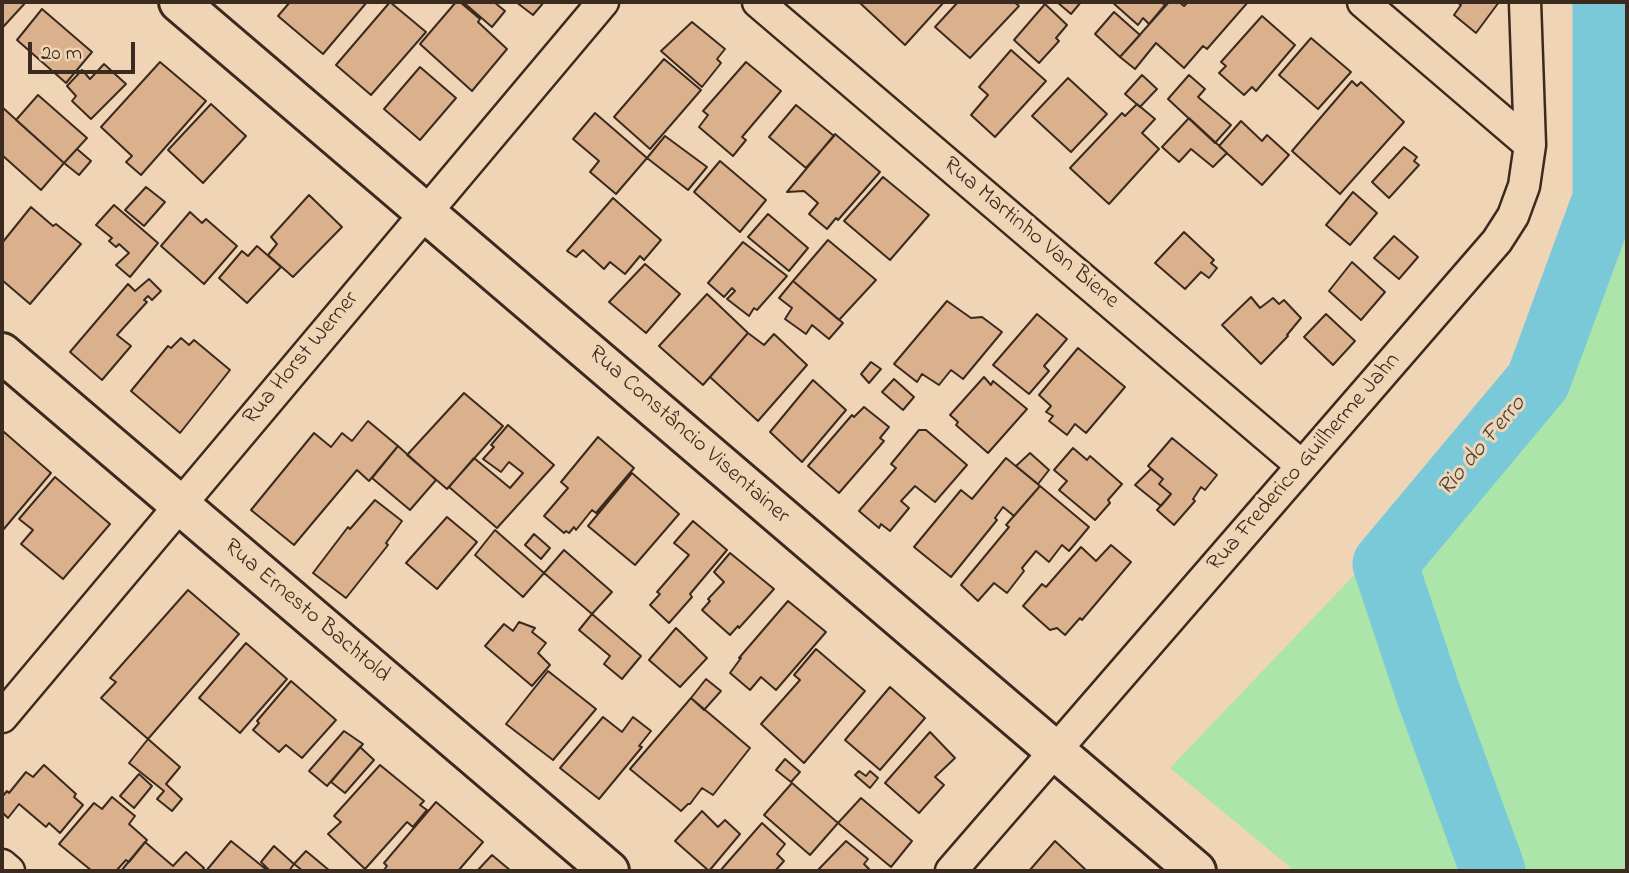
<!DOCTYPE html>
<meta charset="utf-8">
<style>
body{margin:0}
#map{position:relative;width:1629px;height:873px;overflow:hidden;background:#efd5b6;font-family:"Indie Flower",sans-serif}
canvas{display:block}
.frame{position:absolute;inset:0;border:4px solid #3b2a1e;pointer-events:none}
.scale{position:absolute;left:28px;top:42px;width:107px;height:32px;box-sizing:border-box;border:4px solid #3b2a1e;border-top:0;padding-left:9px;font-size:21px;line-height:24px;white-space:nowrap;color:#3b2a1e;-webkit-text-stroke:5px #efd5b6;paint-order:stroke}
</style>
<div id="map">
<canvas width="1629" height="873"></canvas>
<div class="frame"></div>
<div class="scale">20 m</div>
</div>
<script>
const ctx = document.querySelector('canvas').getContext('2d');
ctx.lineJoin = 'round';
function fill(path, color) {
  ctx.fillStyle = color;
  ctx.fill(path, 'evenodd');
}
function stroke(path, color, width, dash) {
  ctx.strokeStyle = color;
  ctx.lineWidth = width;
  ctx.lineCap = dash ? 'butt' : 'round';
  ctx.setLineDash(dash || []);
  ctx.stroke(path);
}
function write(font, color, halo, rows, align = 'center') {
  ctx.font = font + ' "Indie Flower",sans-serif';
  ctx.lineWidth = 6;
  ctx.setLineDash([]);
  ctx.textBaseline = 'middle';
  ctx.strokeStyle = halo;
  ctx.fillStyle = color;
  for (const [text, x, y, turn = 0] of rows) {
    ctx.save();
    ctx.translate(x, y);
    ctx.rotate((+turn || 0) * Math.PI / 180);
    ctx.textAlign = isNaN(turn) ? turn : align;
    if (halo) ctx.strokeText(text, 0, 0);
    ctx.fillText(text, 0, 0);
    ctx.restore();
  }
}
const green = new Path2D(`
 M1605,2H1627V871H1295L1170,768L1525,396L1605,199Z`);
const river = new Path2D(`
 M1493,871L1428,693L1385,564L1538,381L1605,199V2`);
const building = new Path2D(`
 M2,2H26L4,26L2,24Z
 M290,2H367L323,54L278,16Z
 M390,2L426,32L371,95L336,65Z
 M456,2H460L480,19L478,22L507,49L472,91L420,44Z
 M463,2H494L505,11L492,27Z
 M516,2H544L533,15Z
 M861,2H944L905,45L860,3Z
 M958,2H1014L1019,6L970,58L935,27Z
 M1057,2H1081L1071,14Z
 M1112,2H1161L1165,5L1149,24L1143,18L1138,25Z
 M1169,2H1179L1184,6L1188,2H1248L1207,49L1203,46L1184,68L1156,43L1135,69L1120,57Z
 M1457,2H1499L1476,33L1454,15L1461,5Z
 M1045,4L1067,25L1056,38L1059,41L1039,63L1014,40Z
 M42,9L92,52L66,83L17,40Z
 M1114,12L1140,35L1120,57L1095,34Z
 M1262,16L1295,45L1256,91L1252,87L1244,95L1219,73L1226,66L1221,62Z
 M692,22L725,49L717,59L721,63L702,87L661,51Z
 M1311,38L1351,72L1318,109L1279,75Z
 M1011,50L1046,81L995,137L971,115L988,95L979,87Z
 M664,59L701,90L650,149L614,117Z
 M160,62L206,101L141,175L126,162L132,156L101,127Z
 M746,62L781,91L742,137L746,140L733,156L699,127L708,115L703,111Z
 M104,64L126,84L91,119L72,101L76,96L67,86L82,70L90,79Z
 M420,67L456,98L420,140L384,109Z
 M1142,75L1157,89L1140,107L1125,94Z
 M1189,75L1205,89L1198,97L1231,125L1215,143L1168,99Z
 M1068,78L1107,114L1071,152L1032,116Z
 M1352,81L1357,86L1361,82L1404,122L1340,194L1292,151Z
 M38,95L87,138L64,163L16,120Z
 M211,104L246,136L203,183L168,150Z
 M1137,104L1155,119L1142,133L1159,149L1109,204L1070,168L1122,113L1125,116Z
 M796,105L834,136L806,168L769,137Z
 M2,107L64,163L41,190L2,155Z
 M595,113L647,158L616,194L590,172L599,161L573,139Z
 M1189,118L1227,153L1213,167L1191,149L1179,162L1162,147Z
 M1241,121L1262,141L1267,135L1289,155L1262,185L1219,146Z
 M835,134L880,172L838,220L836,218L827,229L809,214L818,203L804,191L787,192Z
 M665,136L707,167L688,190L647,158Z
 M1404,147L1417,157L1414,161L1419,165L1389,198L1372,182Z
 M77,149L91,161L79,175L64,163Z
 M720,161L766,200L740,232L694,192Z
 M883,177L929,215L890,260L844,221Z
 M146,187L165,202L144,226L125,210Z
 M1353,192L1377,213L1350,245L1326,225Z
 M309,195L342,227L293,277L268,255L277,244L271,237Z
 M613,198L661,240L644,260L640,256L625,274L610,262L604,269L583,250L576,257L567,251Z
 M114,205L158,243L130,277L116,265L129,253L119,244L116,247L109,241L112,238L96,225Z
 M31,207L53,226L56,224L81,244L30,304L2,280V243Z
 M190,212L202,223L206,219L237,246L204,284L161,246Z
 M768,214L808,248L789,271L748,237Z
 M1184,232L1214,260L1211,263L1217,268L1209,278L1201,272L1185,289L1155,263Z
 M1394,236L1418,257L1399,279L1374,258Z
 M828,240L876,280L839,320L793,281Z
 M743,242L787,276L757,310L754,308L749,316L727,299L735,291L732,288L724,297L708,283Z
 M257,246L281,267L247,303L219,278L242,251L248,256Z
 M1352,262L1385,292L1361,320L1329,291Z
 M645,264L680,294L646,333L609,302Z
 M149,279L161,291L152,300L148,296L144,300L147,302L117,335L131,346L102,380L70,352L128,284L135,291Z
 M793,281L843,323L829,339L812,325L806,334L785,319L792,308L779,298Z
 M707,294L748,333L703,385L659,346Z
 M1251,297L1260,308L1273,298L1279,304L1284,300L1301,318L1287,335L1288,336L1261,364L1222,325Z
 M947,301L971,318L982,317L1002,332L963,379L951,370L939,385L922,374L917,382L894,364Z
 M1037,314L1067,339L1044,366L1049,371L1029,394L993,365Z
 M1326,314L1355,341L1333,365L1304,337Z
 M748,333L764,345L774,334L807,365L758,421L710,377Z
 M181,338L189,345L194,340L230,370L180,433L131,391L168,346L171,348Z
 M1078,348L1125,387L1086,433L1075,424L1067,435L1049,421L1053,416L1046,412L1051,406L1039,395Z
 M871,362L881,369L869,383L861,374Z
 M984,377L991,385L993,381L1027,409L988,453L956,425L958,422L950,415Z
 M894,379L914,397L903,410L882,392Z
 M813,380L846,410L802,462L770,432Z
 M464,393L503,426L447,489L407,455Z
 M864,407L889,427L880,438L884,441L839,493L808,466L852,415L854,417Z
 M368,421L398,446L369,481L357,470L294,545L251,510L314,433L331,447L342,433L352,441Z
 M508,425L554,465L497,528L449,487L474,458L510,488L523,473L509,462L501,472L483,459L494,447L491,445Z
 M919,430H926L967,465L935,502L915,486L901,501L909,508L890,531L881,524L879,528L859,511L896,468L891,464Z
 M4,432L51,473L3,530L2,436Z
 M598,437L634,468L596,513L592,510L576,530L574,527L569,533L566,531L564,533L544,516L568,488L561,482Z
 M1172,438L1217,475L1205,490L1201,487L1193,499L1195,501L1174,525L1157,510L1171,494L1159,484L1163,479L1148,466Z
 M398,446L436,480L410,510L372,478Z
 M1073,448L1087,460L1090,456L1122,484L1108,500L1110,503L1095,520L1059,490L1067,481L1054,470Z
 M1030,453L1049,470L1038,484L1016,466Z
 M1006,458L1040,486L1014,516L1003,507L995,518L997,520L951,577L914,547L961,490L972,499Z
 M1151,469L1163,479L1159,484L1171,494L1161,506L1135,485Z
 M632,473L679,514L635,565L588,526Z
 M55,477L110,524L63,579L21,544L33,530L19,519Z
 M1040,486L1089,527L1069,551L1062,545L1049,562L1036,551L1022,568L1024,571L1007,593L994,583L978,601L961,585L1009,527L1006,525Z
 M375,500L402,521L386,543L388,545L346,598L313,573L348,527L350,529Z
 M447,517L477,542L437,589L406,563Z
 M693,521L727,550L690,594L692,597L669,623L650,605L660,594L657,592L689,555L674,543Z
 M495,530L544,573L523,597L475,555Z
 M534,534L550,548L541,559L525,545Z
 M1111,545L1131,562L1082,620L1080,618L1065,635L1057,628L1050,630L1023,606L1042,584L1046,587L1081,547L1096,561Z
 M564,550L612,592L592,614L544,573Z
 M730,553L774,589L739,628L738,626L730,635L702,610L710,601L708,599L724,582L714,572Z
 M188,590L239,634L148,739L101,698L116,682L110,678Z
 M788,601L826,632L776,690L761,677L750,690L730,673L741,658H739Z
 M592,614L641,656L622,679L604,664L610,656L579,630Z
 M519,622L535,628L532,632L546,643L538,653L550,665L532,686L485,646L504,624L513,631Z
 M676,628L707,658L680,687L649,660Z
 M246,643L287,679L240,733L199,698Z
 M816,649L865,691L804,763L761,724L800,680L794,675Z
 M548,671L596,709L553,760L506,724Z
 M706,679L721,691L704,710L691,698Z
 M291,681L336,720L302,758L286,745L279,752L253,730L259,723L257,721Z
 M890,687L925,718L880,770L845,740Z
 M691,698L750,748L713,795L702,788L690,804H688L681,811L630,769Z
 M603,717L622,732L633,717L651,731L639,746L642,747L599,799L560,768Z
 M344,731L363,744L327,786L309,771Z
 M930,732L955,758L935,777L944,785L919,813L885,783Z
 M148,739L180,767L166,784L182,799L172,811L157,799L164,791L129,763Z
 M360,747L374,760L345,793L331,782Z
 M785,759L800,772L791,782L776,770Z
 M44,765L76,794L74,797L83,805L60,833L49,823L46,827L19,804L8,818L2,812V797L7,791L9,793L26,772L33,777Z
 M380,765L424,801L420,805L427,810L413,827L407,822L365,869L328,834L341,822L334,816Z
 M859,771L866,776L870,771L878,778L870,788L855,775Z
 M139,774L152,786L134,808L120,796Z
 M792,783L838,823L810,855L764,815Z
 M112,797L135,816L129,824L147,840L129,862L126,860L116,871H92L59,844L94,803L102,809Z
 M861,798L912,841L891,867L838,823Z
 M436,802L483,842L458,871H383L387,866L384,863Z
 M702,811L718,827L725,820L740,834L709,871L675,841Z
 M762,823L785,844L777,854L784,861L775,871H720Z
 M231,841L268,871H206Z
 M846,841L868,859L864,864L871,871H817Z
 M1055,841L1087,871H1029Z
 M145,842L173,866L186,852L204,868L201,871H121Z
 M274,846L294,864L289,871H270L261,862Z
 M306,851L330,871H303L294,864Z
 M492,855L511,871H477Z`);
const street = new Path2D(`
 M758,2L1302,466
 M1363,2L1530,145
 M2,717L603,2
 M2,865L9,871
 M951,871L1497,241L1513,216L1524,186L1530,145L1525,2`);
const secondary = new Path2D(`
 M179,2L1196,871
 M2,353L609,871`);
const streetNames = [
 ["Rua Martinho Van Biene",1030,234,40],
 ["Rua Horst Werner",302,359,-50],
 ["Rua Constâncio Visentainer",688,436,41],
 ["Rua Frederico Guilherme Jahn",1305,463,-49],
 ["Rua Ernesto Bachtold",306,612,40]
];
const waterNames = [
 ["Rio do Ferro",1483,447,-50]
];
fill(green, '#ace5a9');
stroke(river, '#7ac9d8', 65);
fill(building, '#dbb08c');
stroke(building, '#3b2a1e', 2);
stroke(street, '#3b2a1e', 35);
stroke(secondary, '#3b2a1e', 44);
stroke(street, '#efd5b6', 30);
stroke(secondary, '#efd5b6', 38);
write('23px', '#3b2a1e', '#efd5b6', streetNames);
write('italic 24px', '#44423a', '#efd5b6', waterNames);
</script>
